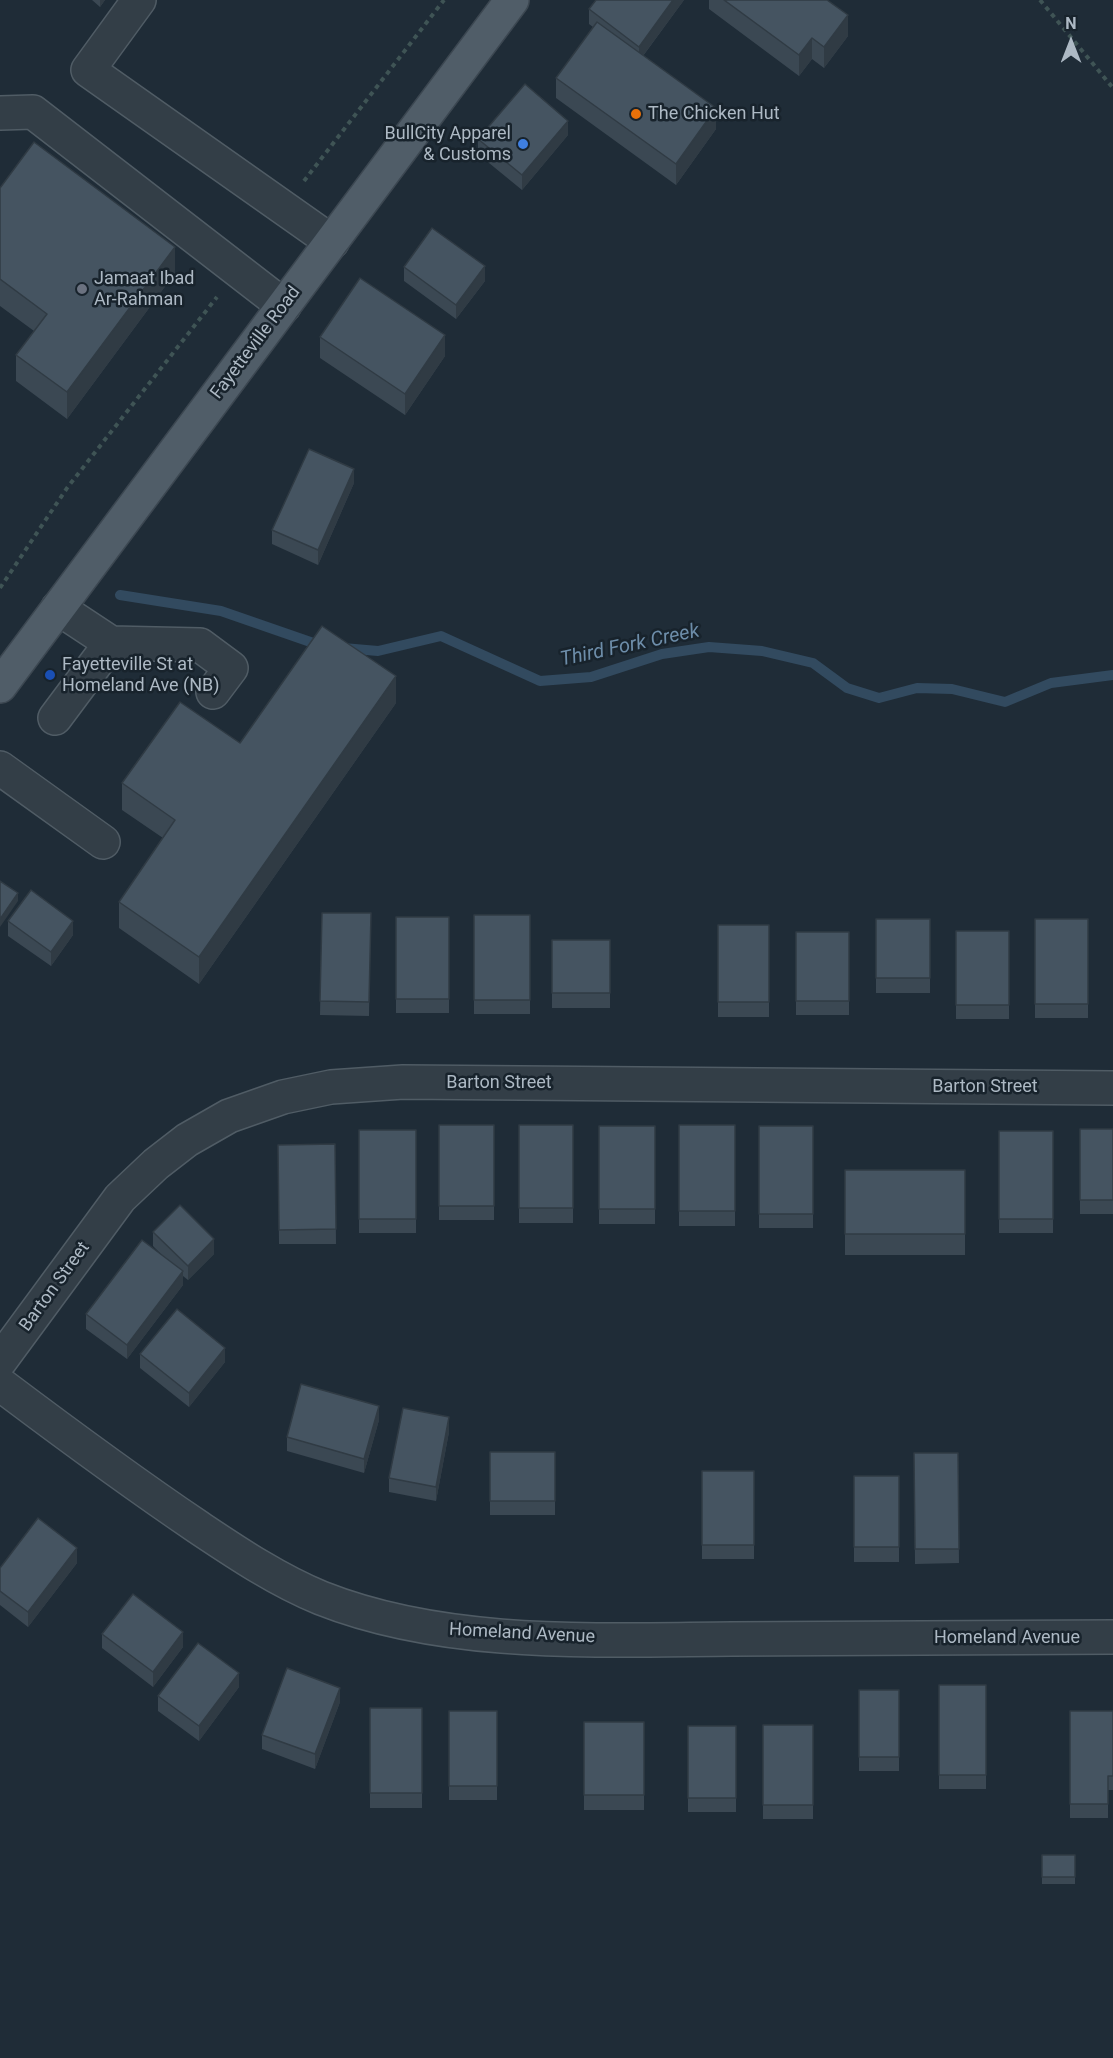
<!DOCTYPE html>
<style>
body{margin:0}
#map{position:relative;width:1113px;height:2058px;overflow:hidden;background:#1f2c37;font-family:Roboto,sans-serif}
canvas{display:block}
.north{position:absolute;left:1041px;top:12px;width:60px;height:60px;-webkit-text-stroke:4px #18232c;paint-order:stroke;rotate:0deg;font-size:16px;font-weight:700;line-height:24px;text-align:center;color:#adb9c4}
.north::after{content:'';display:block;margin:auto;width:21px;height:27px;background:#adb9c4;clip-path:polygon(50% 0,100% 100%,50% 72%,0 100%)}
</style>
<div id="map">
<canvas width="1113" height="2058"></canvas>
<div class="north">N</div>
</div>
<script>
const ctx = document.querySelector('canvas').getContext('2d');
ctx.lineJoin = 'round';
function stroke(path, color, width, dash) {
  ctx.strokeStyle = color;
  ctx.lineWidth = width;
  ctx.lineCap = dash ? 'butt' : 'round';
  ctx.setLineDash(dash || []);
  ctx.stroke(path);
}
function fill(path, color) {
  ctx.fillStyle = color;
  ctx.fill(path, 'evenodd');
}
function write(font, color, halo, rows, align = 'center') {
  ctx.font = font + ' Roboto,sans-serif';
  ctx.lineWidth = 5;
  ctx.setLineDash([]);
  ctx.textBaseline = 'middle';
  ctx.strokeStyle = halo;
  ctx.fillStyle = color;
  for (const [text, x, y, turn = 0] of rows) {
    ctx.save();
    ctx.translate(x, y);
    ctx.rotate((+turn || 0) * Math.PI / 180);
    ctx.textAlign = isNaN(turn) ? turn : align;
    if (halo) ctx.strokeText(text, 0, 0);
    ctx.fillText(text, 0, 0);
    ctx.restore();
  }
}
const stream = new Path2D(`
 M120,595L221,611L322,646
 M343,648L378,651L441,636L540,681L591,677L662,654L709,647L762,651L813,663L847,688L879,698L917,688L952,689L1005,702L1051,683L1113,675`);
const path = new Path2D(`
 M1040,0L1113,88
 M304,181L444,0
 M0,588L67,488L217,297`);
const minor = new Path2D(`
 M139,0L88,70L332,242
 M0,113L33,112L284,306
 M58,608L111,643L200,645L231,668L213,692
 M55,718L111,643
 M0,768L103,842
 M0,1361L120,1198L156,1164L187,1140L229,1116L283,1097L331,1087L403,1082L1113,1088
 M0,1384C65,1433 130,1481 198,1527C237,1553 277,1580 321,1598C447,1648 599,1640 732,1639C859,1638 986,1638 1113,1637`);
const major = new Path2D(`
 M0,686L512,0`);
const wall = new Path2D(`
 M92,0H105L100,7Z
 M684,0L643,56L716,129L676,185L556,98V78L593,27L589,24V9Z
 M709,0H827L848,36L824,68L812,59L799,76L709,9Z
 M568,135L522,190L478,154V139Z
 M0,188L175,273L67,419L16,381V355L34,331L0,306Z
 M404,267L485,281L456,319L404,281Z
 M320,337L445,356L405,415L320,358Z
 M354,483L318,565L272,544V530Z
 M396,703L199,984L119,928V902L163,838L122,810V783L240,743Z
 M322,913H371L369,1016L320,1015Z
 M474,915H530V1014H474Z
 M396,917H449V1013H396Z
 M876,919H930V993H876Z
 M1035,919H1088V1018H1035Z
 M8,921L73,935L51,966L8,936Z
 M718,925H769V1017H718Z
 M956,931H1009V1019H956Z
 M796,932H849V1015H796Z
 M552,940H610V1008H552Z
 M439,1125H494V1220H439Z
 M519,1125H573V1223H519Z
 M679,1125H735V1226H679Z
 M599,1126H655V1224H599Z
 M759,1126H813V1228H759Z
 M1080,1129H1113V1214H1080Z
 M359,1130H416V1233H359Z
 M999,1131H1053V1233H999Z
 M335,1144L336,1244H279L278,1145Z
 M845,1170H965V1255H845Z
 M153,1232L214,1254L188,1280L183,1276V1285L127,1359L86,1329V1314L162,1255L153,1246Z
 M140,1354L225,1362L189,1407L140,1368Z
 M379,1420L364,1473L287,1451V1437Z
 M449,1432L436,1501L389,1492V1478Z
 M490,1452H555V1515H490Z
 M914,1453H958L959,1563L915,1564Z
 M702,1471H754V1559H702Z
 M854,1476H899V1562H854Z
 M77,1563L28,1627L0,1605V1568Z
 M102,1634L183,1647L153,1687L102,1648Z
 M939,1685H986V1789H939Z
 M239,1687L199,1741L158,1711V1696Z
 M859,1690H899V1771H859Z
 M340,1702L315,1769L262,1749V1735Z
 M370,1708H422V1808H370Z
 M449,1711H497V1800H449Z
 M1070,1711H1113V1790H1108V1818H1070Z
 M584,1722H644V1810H584Z
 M763,1725H813V1819H763Z
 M688,1726H736V1812H688Z
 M1042,1855H1075V1884H1042Z`);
const shadedWall = new Path2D(`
 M100,0H105L100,7Z
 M673,0H684L639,61V47Z
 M848,15V36L824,68V47Z
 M812,38V59L799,76V55Z
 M716,108V129L676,185V164Z
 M568,121V135L522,190V175Z
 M175,247V273L67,419V392Z
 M485,266V281L456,319V305Z
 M445,335V356L405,415V394Z
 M354,469V483L318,565V550Z
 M396,676V703L199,984V957Z
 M18,893V901L0,927V919Z
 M73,921V935L51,966V952Z
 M214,1239V1254L188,1280V1266Z
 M183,1271V1285L127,1359V1345Z
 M225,1348V1362L189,1407V1393Z
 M379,1406V1420L364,1473V1459Z
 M449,1417V1432L436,1501V1487Z
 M77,1548V1563L28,1627V1612Z
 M183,1632V1647L153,1687V1672Z
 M239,1673V1687L199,1741V1726Z
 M340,1688V1702L315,1769V1754Z`);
const building = new Path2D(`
 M596,0H673L639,47L589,9Z
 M724,0H827L848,15L824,47L812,38L799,55Z
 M597,22L716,108L676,164L556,78Z
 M525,84L568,121L522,175L478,139Z
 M34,142L175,247L67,392L16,355L47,314L0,279V188Z
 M432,228L485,266L456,305L404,267Z
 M360,278L445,335L405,394L320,337Z
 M309,449L354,469L318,550L272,530Z
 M322,626L396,676L199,957L119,902L175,820L122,783L180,702L240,743Z
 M0,881L18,893L0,919Z
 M31,890L73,921L51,952L8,921Z
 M322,913H371L369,1002L320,1001Z
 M474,915H530V1000H474Z
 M396,917H449V999H396Z
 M876,919H930V978H876Z
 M1035,919H1088V1004H1035Z
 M718,925H769V1002H718Z
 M956,931H1009V1005H956Z
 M796,932H849V1001H796Z
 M552,940H610V993H552Z
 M439,1125H494V1206H439Z
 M519,1125H573V1208H519Z
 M679,1125H735V1211H679Z
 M599,1126H655V1209H599Z
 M759,1126H813V1214H759Z
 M1080,1129H1113V1200H1080Z
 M359,1130H416V1219H359Z
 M999,1131H1053V1219H999Z
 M335,1144L336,1229L279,1230L278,1145Z
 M845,1170H965V1234H845Z
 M180,1205L214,1239L188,1266L153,1232Z
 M142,1240L183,1271L127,1345L86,1314Z
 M177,1309L225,1348L189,1393L140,1354Z
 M301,1384L379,1406L364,1459L287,1437Z
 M403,1408L449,1417L436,1487L389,1478Z
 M490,1452H555V1501H490Z
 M914,1453H958L959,1549H915Z
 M702,1471H754V1545H702Z
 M854,1476H899V1547H854Z
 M38,1518L77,1548L28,1612L0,1591V1568Z
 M133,1594L183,1632L153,1672L102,1634Z
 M198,1643L239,1673L199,1726L158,1696Z
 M287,1668L340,1688L315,1754L262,1735Z
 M939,1685H986V1775H939Z
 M859,1690H899V1757H859Z
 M370,1708H422V1793H370Z
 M449,1711H497V1786H449Z
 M1070,1711H1113V1776H1108V1804H1070Z
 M584,1722H644V1795H584Z
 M763,1725H813V1805H763Z
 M688,1726H736V1798H688Z
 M1042,1855H1075V1877H1042Z`);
const markers = [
 [636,114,6,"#e8710a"],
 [523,144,6,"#3f7fe0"],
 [82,289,6,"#6b7280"],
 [50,675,6,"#1a4fb4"]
];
const poiNames = [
 ["The Chicken Hut",648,114],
 ["BullCity Apparel",511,134,"right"],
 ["& Customs",511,155,"right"],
 ["Jamaat Ibad",94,279],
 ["Ar-Rahman",94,300],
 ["Fayetteville St at",62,665],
 ["Homeland Ave (NB)",62,686]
];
const streetNames = [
 ["Fayetteville Road",256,343,-53],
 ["Barton Street",499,1083],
 ["Barton Street",985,1087],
 ["Barton Street",55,1287,-54],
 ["Homeland Avenue",522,1634,3],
 ["Homeland Avenue",1007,1638]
];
const waterNames = [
 ["Third Fork Creek",630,646,-12]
];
stroke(stream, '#324a5f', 10);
stroke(minor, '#505c65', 36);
stroke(major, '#3c4751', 36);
stroke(path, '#3f5455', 4, [4.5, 4.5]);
stroke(minor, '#333e47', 33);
stroke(major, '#505d68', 33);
fill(wall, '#3b4853');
fill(shadedWall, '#303b44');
fill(building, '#455461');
stroke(building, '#303b44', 1.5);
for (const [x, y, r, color] of markers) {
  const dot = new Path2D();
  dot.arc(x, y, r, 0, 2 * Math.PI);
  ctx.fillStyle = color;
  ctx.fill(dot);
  stroke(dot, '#18232c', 2);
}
write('18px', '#adb9c4', '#18232c', poiNames, 'left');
write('18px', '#adb9c4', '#18232c', streetNames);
write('italic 20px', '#6d8da9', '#18232c', waterNames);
</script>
